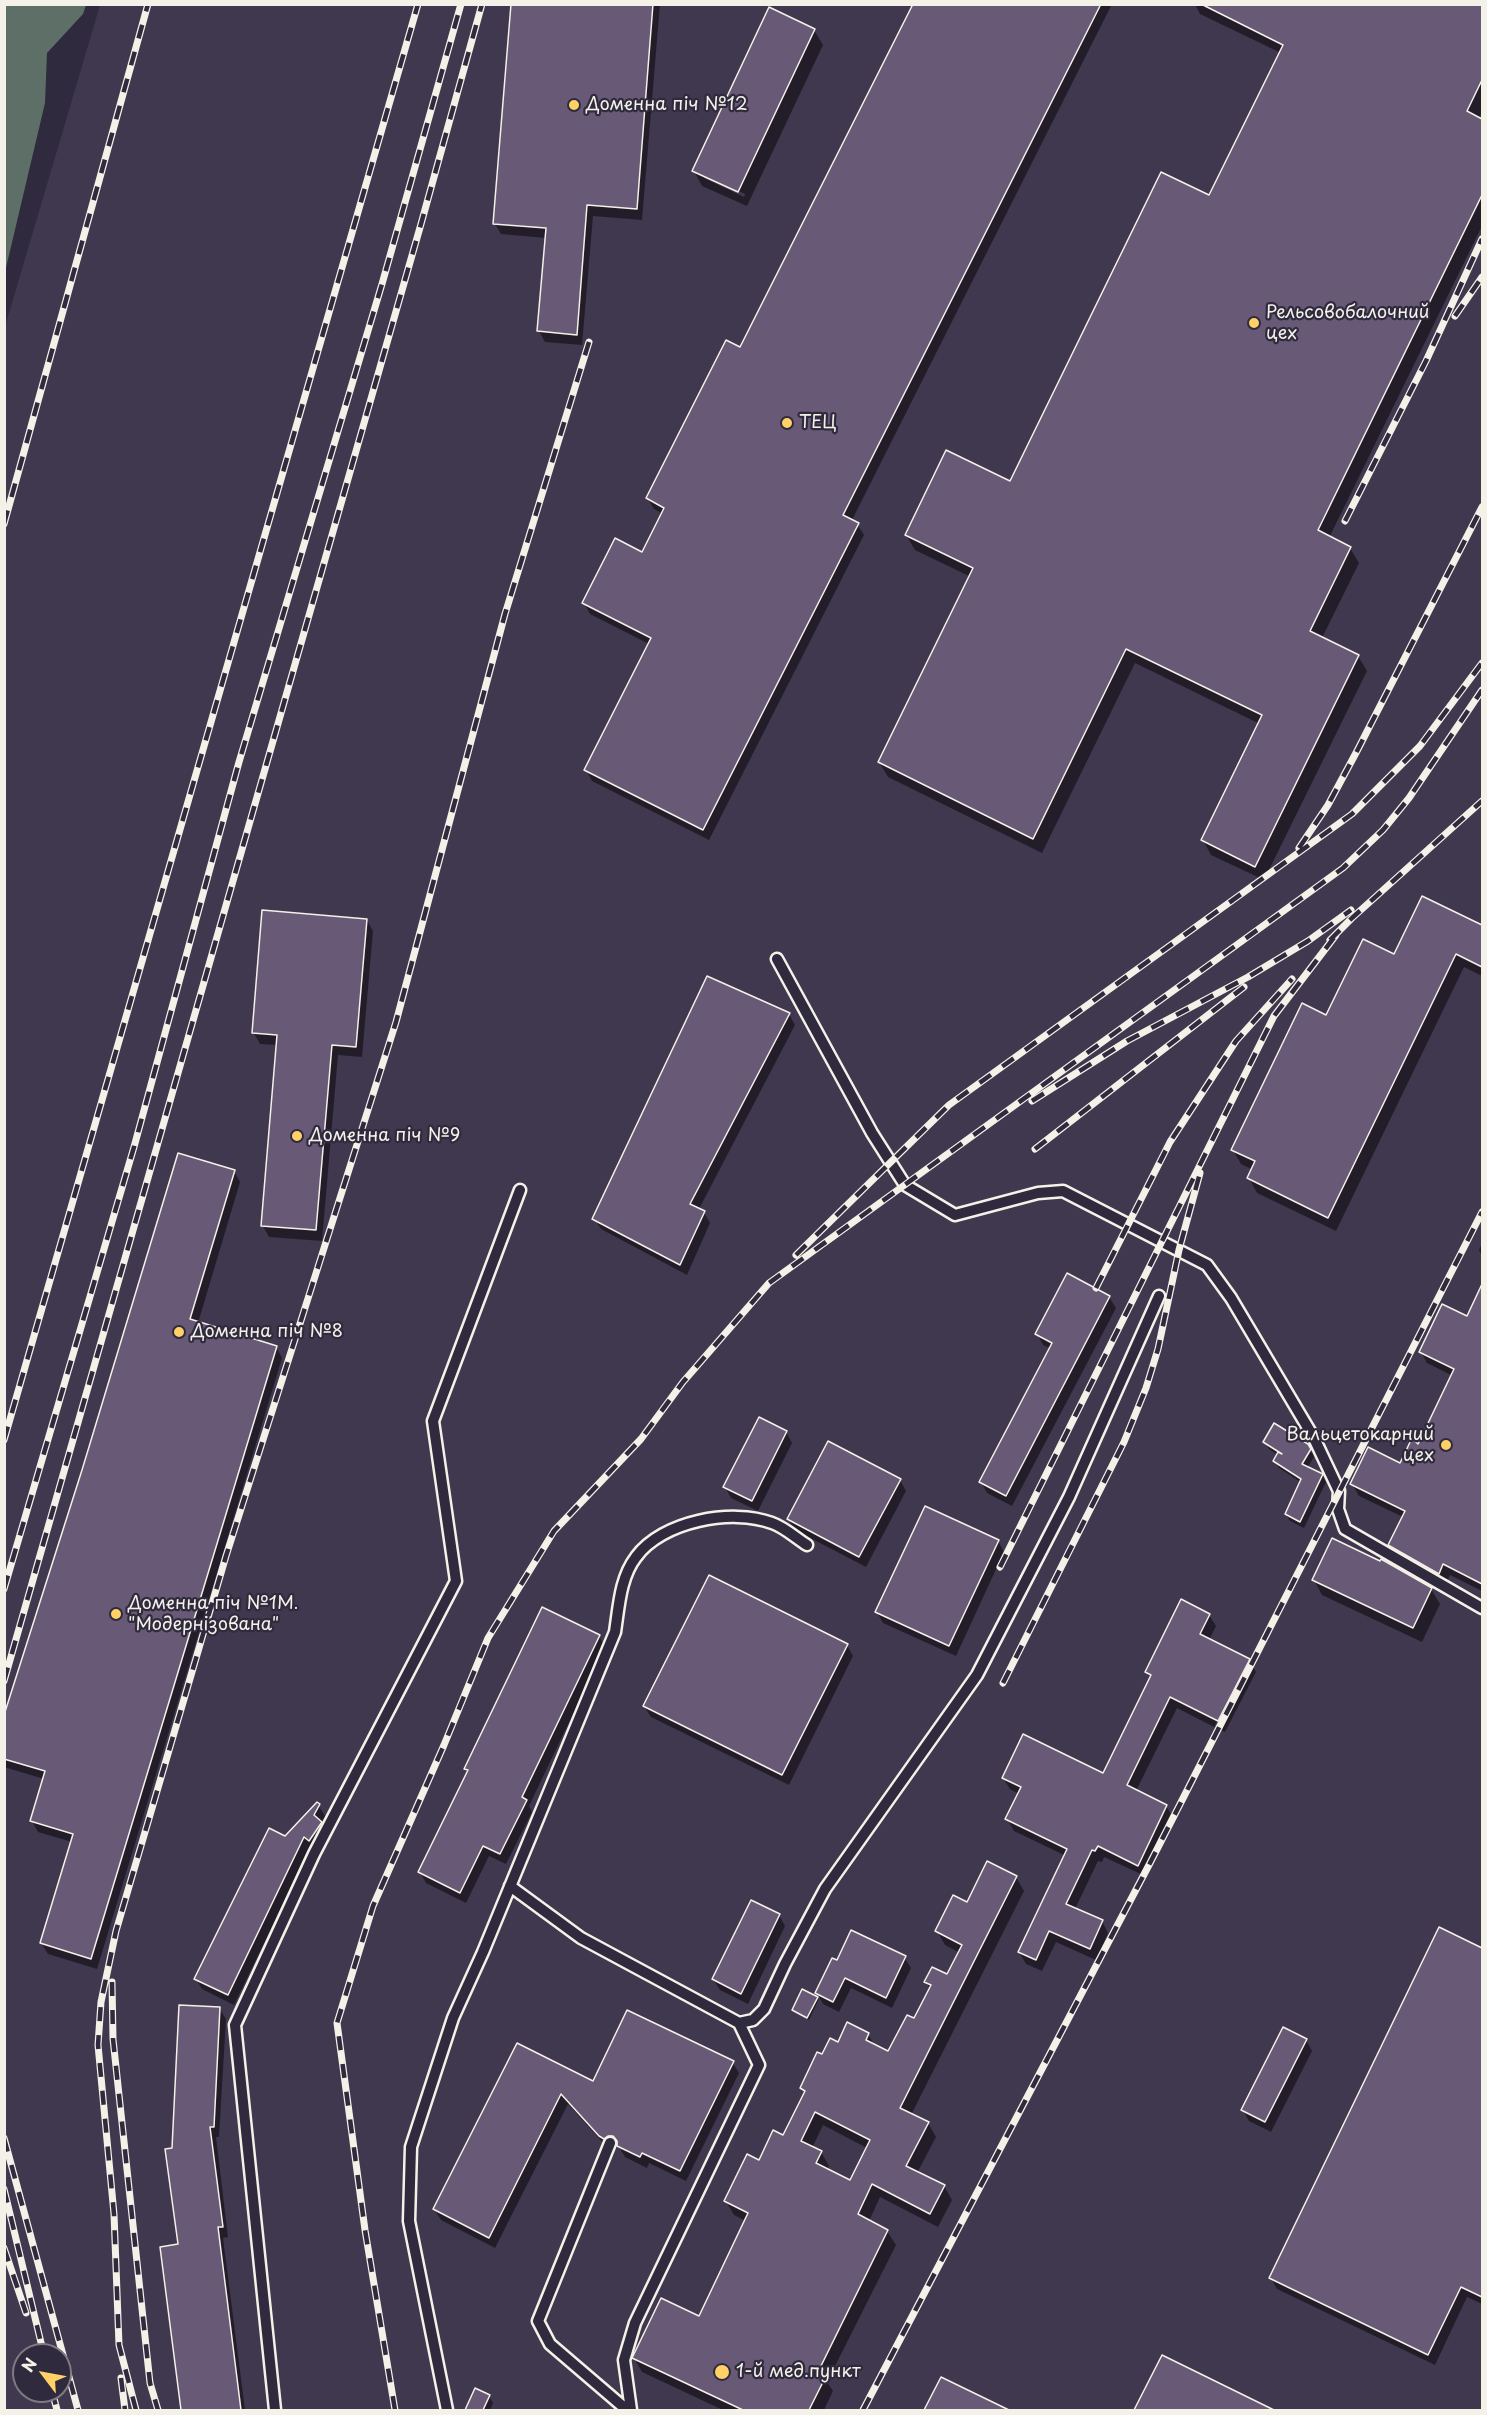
<!DOCTYPE html>
<meta charset="utf-8">
<style>
body{margin:0}
#map{position:relative;width:1487px;height:2415px;overflow:hidden;background:#2f2a3d;font-family:"Playpen Sans",sans-serif}
canvas{display:block}
.frame{position:absolute;inset:0;border:6px solid #f4f1e8;pointer-events:none}
.north{position:absolute;left:12px;top:2343px;width:60px;height:60px;box-sizing:border-box;background:#2f2a3d;border:2px solid #7e7a81;border-radius:50%;rotate:302deg;font-size:16px;font-weight:700;line-height:24px;text-align:center;color:#f4f1e8}
.north::after{content:'';display:block;margin:auto;width:21px;height:27px;background:#ffd166;clip-path:polygon(50% 0,100% 100%,50% 72%,0 100%)}
</style>
<div id="map">
<canvas width="1487" height="2415"></canvas>
<div class="frame"></div>
<div class="north">N</div>
</div>
<script>
const ctx = document.querySelector('canvas').getContext('2d');
ctx.lineJoin = 'round';
function fill(path, color) {
  ctx.fillStyle = color;
  ctx.fill(path, 'evenodd');
}
function stroke(path, color, width, dash) {
  ctx.strokeStyle = color;
  ctx.lineWidth = width;
  ctx.lineCap = dash ? 'butt' : 'round';
  ctx.setLineDash(dash || []);
  ctx.stroke(path);
}
function write(font, color, halo, rows, align = 'center') {
  ctx.font = font + ' "Playpen Sans",sans-serif';
  ctx.lineWidth = 4.5;
  ctx.setLineDash([]);
  ctx.textBaseline = 'middle';
  ctx.strokeStyle = halo;
  ctx.fillStyle = color;
  for (const [text, x, y, turn = 0] of rows) {
    ctx.save();
    ctx.translate(x, y);
    ctx.rotate((+turn || 0) * Math.PI / 180);
    ctx.textAlign = isNaN(turn) ? turn : align;
    if (halo) ctx.strokeText(text, 0, 0);
    ctx.fillText(text, 0, 0);
    ctx.restore();
  }
}
const built = new Path2D(`
 M100,5H1482V2410H5L4,330ZM24,2355H60V2391H24Z`);
const green = new Path2D(`
 M5,4L86,5L83,14L47,53L45,103L5,272Z`);
const shadow = new Path2D(`
 M512,4H660L642,220L593,216L582,345L545,342L539,331L546,238L501,234L495,224Z
 M915,4H1112L852,520L857,524L864,535L709,840L592,781L586,770L649,644L590,614L584,603L643,554L663,514L654,509L647,498L741,349Z
 M1195,4H1482V111L1479,119L1482,121V226L1329,538L1350,548L1359,563L1322,638L1358,656L1367,671L1264,880L1211,855L1203,840L1260,724L1135,663L1042,853L888,777L879,762L971,577L915,550L906,535L1010,483L1210,197L1281,53L1200,14Z
 M814,30L823,45L747,206L702,186L694,171ZM704,175L745,194L744,197L704,178Z
 M1423,898L1482,927V976L1464,967L1336,1231L1257,1193L1249,1178L1253,1170L1241,1164L1233,1150L1327,1017L1395,956Z
 M367,920L373,931L362,1057L338,1055L322,1241L269,1237L263,1226L278,1045L260,1044L254,1033Z
 M789,1014L795,1025L699,1209L704,1212L710,1223L687,1275L601,1229L594,1218Z
 M234,1171L240,1182L198,1323L276,1347L282,1358L97,1969L48,1954L41,1943L72,1842L38,1832L32,1821L44,1779L4,1767V1720Z
 M1482,1243V1256L1479,1250Z
 M1482,1288V1591L1450,1575L1445,1585L1396,1556L1390,1545L1403,1517L1359,1496L1352,1484L1401,1465L1419,1446L1453,1376L1427,1363L1421,1352L1468,1318Z
 M1109,1297L1116,1308L1012,1506L987,1493L981,1482L1051,1349L1043,1345L1037,1334Z
 M786,1432L792,1443L758,1511L731,1498L725,1487Z
 M1265,1442L1307,1445L1314,1457L1307,1468L1322,1475L1326,1482L1304,1528L1290,1521L1286,1514L1302,1483L1279,1468L1275,1461L1278,1455L1269,1449Z
 M900,1480L906,1491L866,1567L795,1530L788,1519Z
 M998,1541L1004,1552L956,1656L883,1623L877,1612Z
 M1381,1563L1431,1589L1440,1604L1422,1642L1322,1595L1314,1580Z
 M1209,1615L1216,1626L1209,1640L1249,1660L1256,1672L1225,1732L1217,1728L1249,1665H1245L1214,1727L1177,1708L1136,1791L1166,1806L1173,1817L1145,1876L1104,1857L1102,1862L1098,1861L1075,1909L1102,1921L1108,1933L1096,1960L1056,1942L1042,1971L1026,1964L1019,1952L1066,1856L1014,1831L1007,1819L1019,1794L1010,1789L1003,1778L1103,1775L1151,1678L1147,1672Z
 M599,1636L605,1647L529,1806L532,1812L506,1864L489,1856L466,1903L426,1883L420,1872L468,1773L466,1769Z
 M847,1645L853,1656L789,1785L651,1717L644,1706Z
 M318,1805L325,1816L321,1824L327,1834L315,1851L311,1846L234,2005L202,1989L196,1979L285,1838Z
 M1016,1877L1024,1891L911,2115L928,2123L936,2137L917,2173L944,2186L952,2200L938,2227L880,2197L869,2221L887,2231L896,2245L827,2382L833,2391L824,2410H723L642,2372L634,2358L699,2318L746,2221L734,2215L726,2201L759,2162L784,2137L805,2094L802,2088L823,2056L839,2044L868,2034L875,2046L889,2053L915,2020L930,1989L926,1982L948,1976L960,1953L945,1945L937,1931L967,1904ZM823,2125L867,2148L851,2182L827,2170L829,2166L821,2152L812,2148Z
 M779,1915L785,1926L748,2004L720,1990L713,1979Z
 M1439,1929L1482,1949V2304L1467,2297L1435,2365L1277,2289L1271,2278Z
 M904,1957L911,1968L892,2008L851,1988L839,2012L823,2004L817,1993L838,1962Z
 M803,1991L819,1999L809,2020L794,2010Z
 M219,2008L226,2019L219,2137H216L228,2237L223,2238L245,2410H182L162,2248L179,2246Z
 M1306,2040L1312,2051L1271,2132L1249,2121L1243,2110Z
 M517,2045L593,2083L732,2062L739,2073L686,2181L649,2163L647,2168L625,2157L619,2147L611,2149L607,2147L568,2104L495,2248L441,2220L434,2209Z
 M1162,2357L1270,2410H1136Z
 M942,2379L1005,2410H925Z
 M476,2390L489,2396L493,2403L490,2410H467Z`);
const building = new Path2D(`
 M511,4H653L637,209L587,205L577,335L537,331L546,228L493,224Z
 M913,4H1101L843,515L859,523L703,830L584,770L651,638L582,603L615,538L642,552L664,508L646,498L726,340L740,347Z
 M1201,4H1482V80L1467,111L1482,119V195L1318,530L1351,547L1310,631L1359,655L1255,867L1201,840L1262,715L1126,649L1033,839L878,762L973,568L905,535L946,450L1010,481L1161,172L1209,195L1283,45Z
 M769,7L815,29L738,192L692,171Z
 M1422,896L1482,925V967L1456,954L1328,1218L1247,1178L1255,1161L1231,1150L1302,1003L1326,1015L1363,939L1394,954Z
 M262,910L367,919L356,1047L332,1045L316,1230L261,1226L277,1035L252,1033Z
 M707,976L790,1013L690,1204L705,1211L680,1265L592,1219Z
 M178,1153L235,1170L190,1319L277,1346L91,1959L40,1943L73,1834L30,1821L45,1771L4,1759V1715L82,1470Z
 M1067,1273L1110,1296L1006,1496L979,1482L1052,1343L1035,1334Z
 M1482,1284V1584L1443,1564L1439,1574L1388,1545L1405,1511L1350,1484L1368,1447L1400,1463L1412,1438L1418,1444L1454,1369L1419,1352L1442,1304L1467,1316Z
 M759,1417L787,1431L752,1501L723,1487Z
 M1274,1423L1308,1444L1311,1449L1302,1464L1323,1474L1300,1522L1285,1514L1301,1479L1273,1461L1278,1452L1282,1454L1263,1442Z
 M828,1441L901,1479L859,1557L787,1519Z
 M925,1506L999,1540L949,1646L875,1612Z
 M1332,1538L1380,1561L1381,1559L1432,1588L1413,1628L1312,1580Z
 M709,1575L848,1644L782,1775L643,1706Z
 M1181,1599L1210,1614L1200,1634L1250,1659L1218,1721L1170,1697L1127,1785L1167,1805L1138,1866L1098,1846L1095,1851L1092,1850L1066,1904L1103,1920L1090,1949L1049,1931L1036,1960L1018,1952L1067,1849L1005,1819L1021,1787L1002,1778L1023,1734L1103,1773L1151,1675L1145,1672Z
 M542,1607L600,1635L522,1797L527,1800L500,1854L483,1846L460,1893L418,1872L468,1770L464,1769Z
 M317,1802L320,1804L314,1815L322,1822L309,1841L304,1837L228,1995L194,1979L269,1828L285,1836Z
 M987,1861L1017,1876L900,2108L929,2122L906,2166L945,2185L930,2214L872,2184L858,2214L888,2230L818,2372L826,2376L809,2410H743L632,2358L661,2298L699,2316L748,2213L724,2201L747,2154L759,2160L773,2130L783,2135L805,2091L800,2088L817,2052L822,2054L830,2038L838,2042L847,2022L869,2033L866,2040L888,2051L907,2015L914,2018L931,1985L924,1982L932,1967L947,1974L962,1945L935,1931L953,1895L967,1902ZM815,2112L870,2140L850,2180L816,2163L822,2151L801,2141Z
 M751,1900L780,1914L741,1994L712,1979Z
 M1439,1927L1482,1948V2297L1461,2287L1428,2355L1269,2278Z
 M851,1930L906,1956L886,1998L845,1978L833,2002L815,1993L832,1958L837,1960Z
 M802,1989L818,1997L807,2018L792,2010Z
 M179,2005L220,2007L214,2127H210L223,2227H218L241,2410H181L160,2247L178,2244L165,2149L172,2148Z
 M627,2010L734,2061L680,2171L642,2153L640,2157L617,2146V2141L613,2136H608L604,2139L599,2136L561,2094L489,2238L433,2209L517,2043L593,2081Z
 M1283,2027L1307,2039L1265,2122L1241,2110Z
 M1162,2355L1274,2410H1134Z
 M941,2377L1009,2410H924Z
 M475,2388L490,2395L483,2410H465Z`);
const service = new Path2D(`
 M777,959L872,1133L905,1185L955,1215L1038,1193L1063,1191L1207,1265L1231,1298L1314,1438L1339,1491L1338,1509L1345,1529L1482,1608
 M510,1886L581,1938L739,2023
 M610,2143L538,2321L550,2344L627,2410
 M275,2410L235,2025L314,1854L456,1581L433,1421L520,1190
 M447,2410L409,2221L411,2147L453,2018L483,1952L615,1632C619,1606 620,1578 636,1557C662,1521 732,1508 772,1523C784,1527 796,1538 807,1545
 M631,2410L624,2360L635,2323L759,2065L739,2023L753,2020L764,2009L785,1964L825,1889L977,1675L1069,1497L1159,1296`);
const rail = new Path2D(`
 M1455,316L1482,277
 M1345,521L1426,361L1482,239
 M4,524L148,4
 M1299,848L1328,805L1357,751L1482,507
 M1330,940L1352,918L1482,801
 M1032,1101L1127,1041L1248,977L1308,941L1351,910
 M1035,1149L1244,987
 M796,1255L949,1105L1352,814L1420,746L1482,663
 M1096,1288L1170,1142L1236,1041L1292,979
 M4,1440L418,4
 M1000,1567L1274,1016L1336,935
 M4,1589L134,1147L239,762L382,284L461,4
 M4,1681L421,224L482,4
 M1003,1683L1124,1442L1146,1388L1158,1349L1179,1250L1200,1173
 M112,1982L113,2039L150,2383L158,2410
 M4,2138L78,2410
 M4,2189L44,2355
 M4,2248L26,2313
 M121,2378L125,2410
 M52,2391L57,2410
 M136,2410L119,2345L114,2214L98,2045L101,2002L116,1931L226,1556L396,1022L505,614L589,342
 M395,2410L365,2230L337,2023L373,1906L444,1745L488,1638L554,1531L641,1439L683,1382L769,1283L1343,868L1383,830L1409,798L1482,690
 M863,2410L1150,1863L1482,1212`);
const markers = [
 [574,105,6,"#ffd166"],
 [1254,323,6,"#ffd166"],
 [787,423,6,"#ffd166"],
 [297,1136,6,"#ffd166"],
 [179,1332,6,"#ffd166"],
 [1446,1445,6,"#ffd166"],
 [116,1614,6,"#ffd166"],
 [722,2372,8,"#ffd166"]
];
const poiNames = [
 ["Доменна піч №12",586,105],
 ["Рельсовобалочний",1266,313],
 ["цех",1266,334],
 ["ТЕЦ",799,423],
 ["Доменна піч №9",309,1136],
 ["Доменна піч №8",191,1332],
 ["Вальцетокарний",1434,1435,"right"],
 ["цех",1434,1456,"right"],
 ["Доменна піч №1М.",128,1604],
 ["\"Модернізована\"",128,1625],
 ["1-й мед.пункт",736,2372]
];
fill(built, '#40384e');
fill(green, '#5d6f67');
fill(shadow, '#0007');
fill(building, '#685a76');
stroke(building, '#f4f1e8', 1.5);
stroke(service, '#f4f1e8', 15);
stroke(service, '#2f2a3d', 10);
stroke(rail, '#f4f1e8', 7);
stroke(rail, '#2f2a3d', 4.5, [14]);
for (const [x, y, r, color] of markers) {
  const dot = new Path2D();
  dot.arc(x, y, r, 0, 2 * Math.PI);
  ctx.fillStyle = color;
  ctx.fill(dot);
  stroke(dot, '#2f2a3d', 2);
}
write('18px', '#f4f1e8', '#2f2a3d', poiNames, 'left');
</script>
